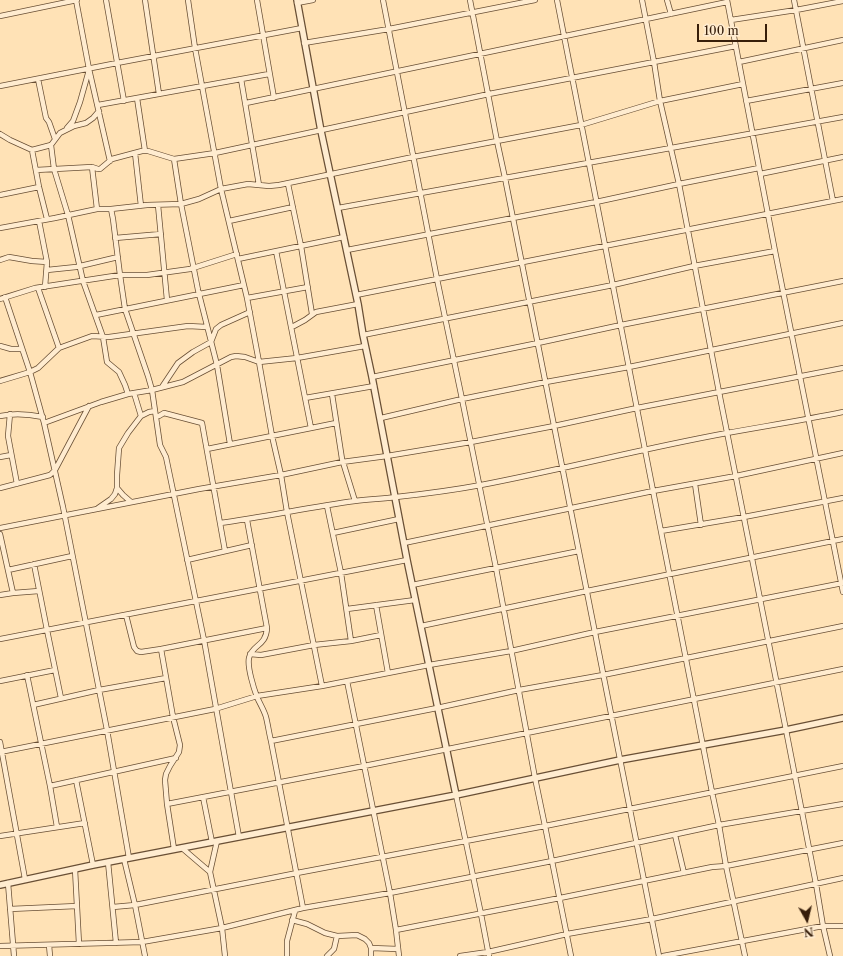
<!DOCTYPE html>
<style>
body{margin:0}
#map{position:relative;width:843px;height:956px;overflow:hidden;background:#ffe2b6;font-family:"Libre Caslon Text",serif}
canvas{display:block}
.north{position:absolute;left:787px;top:900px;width:40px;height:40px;-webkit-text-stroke:3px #ffecd0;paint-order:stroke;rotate:172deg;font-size:11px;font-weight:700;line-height:16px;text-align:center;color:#371e0a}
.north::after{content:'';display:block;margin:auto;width:14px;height:18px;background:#371e0a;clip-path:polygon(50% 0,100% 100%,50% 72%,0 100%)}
.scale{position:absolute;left:697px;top:24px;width:70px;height:18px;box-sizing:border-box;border:2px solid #371e0a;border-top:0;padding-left:5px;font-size:12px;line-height:14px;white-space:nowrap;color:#371e0a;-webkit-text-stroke:3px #ffecd0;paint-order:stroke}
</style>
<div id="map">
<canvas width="843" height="956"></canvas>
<div class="north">N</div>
<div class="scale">100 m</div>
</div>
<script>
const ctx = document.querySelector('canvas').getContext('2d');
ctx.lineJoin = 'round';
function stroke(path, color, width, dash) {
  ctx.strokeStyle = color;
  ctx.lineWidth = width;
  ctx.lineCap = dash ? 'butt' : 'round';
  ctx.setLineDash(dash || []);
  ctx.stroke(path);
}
const minor = new Path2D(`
 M76,0L89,69L110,161
 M106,0L124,101
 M145,0L159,94
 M188,0L195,48L221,189L247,298L259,362L272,436L281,475L287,512L322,686
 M257,0L274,98
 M383,0L437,279L462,399L496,568L535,778L545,826L571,956
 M470,0L497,141L505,178L659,956
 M557,0L712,792L719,825L726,866L745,956
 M642,0L654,62L660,101L679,184L719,392L786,730L816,884L823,926L830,956
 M667,0L671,14
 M727,0L775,251L843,592
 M794,0L833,201
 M297,3L313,0
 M0,16L77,0
 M731,20L796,10L843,1
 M304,43L389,29L535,0
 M739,62L843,40
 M38,79L46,118L49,122L55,139
 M241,79L259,185
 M0,86L117,63L302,28
 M137,98L145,151
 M746,101L843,83
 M246,103L727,2
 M98,105L269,74
 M67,128L73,121L80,102L89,70
 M0,134L10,140L32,150L51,145L60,133L74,126L86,123L93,118L99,111
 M51,145L54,169L68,215L83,281L103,337L107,362L119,372L125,385L128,394
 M32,150L39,187L47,219
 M135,153L141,206
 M174,159L181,204L198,290L217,365L230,444
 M92,167L97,209
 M36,170L92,167L98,169H100L112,159L142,151H148L174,159L215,153L489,94L654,62L736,46
 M760,174L843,157
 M288,184L301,246L312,314
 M0,195L39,187
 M158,205L167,300
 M338,208L843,117
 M111,209L113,219L120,275L125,309L148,376L152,390L160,445L166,457L204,640L239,837
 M39,221L47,262L45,287
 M229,221L293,207
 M0,228L55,218L97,209H111L147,205L181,204L199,199L221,189L248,184L269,186L279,185L413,157L581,125L660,101L743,84
 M115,238L161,234
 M347,250L596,202L679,184L759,168
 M276,251L311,428
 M238,259L344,237
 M0,260L9,257L32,261L47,262
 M47,270L76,267L118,257
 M38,288L59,348
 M356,295L843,199
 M5,297L30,372L44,423L63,507L107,730L129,858
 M247,298L308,287
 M0,299L35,288L120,275H147L190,269L237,254
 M96,315L244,285
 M292,327L305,320L316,312L358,304
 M363,335L613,285L694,266L775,251
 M0,346L11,349H22
 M372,377L538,343L621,325L843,281
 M0,381L30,372L38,368L59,348L92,336L109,337L188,326L207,327
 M162,387L178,363L193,352L211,342L216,329L221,325L250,312
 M134,393L141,416
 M332,394L342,459L355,501
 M305,398L374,386
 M10,414L8,436L17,484
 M0,416C15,413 28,414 43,417
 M159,416L164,413L202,423L225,551
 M381,418L462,399L546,382L629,367L843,323
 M44,423L101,402L128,394L152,390L183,382L231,357L236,356L245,357L259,362L297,358L365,346
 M207,449L336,423
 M0,457L11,455
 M695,484L701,525
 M0,488L50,475L55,470L89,406
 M117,488L123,495L131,502
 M327,506L341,573L351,641
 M98,508L111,499L115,494L117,488V475L119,448L128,433L141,416L149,412L155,411
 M247,520L267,628C266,647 252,644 249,658C247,667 254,689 257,697C260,704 264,710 266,717C268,725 269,733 271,741L303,908
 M220,523C265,517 310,507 355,501C369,499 383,499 396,497C424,494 454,490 481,485C564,469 645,448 727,433C766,426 805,420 843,412
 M0,528L199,489L281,475L342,462L387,456L471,442L554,426L637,408L843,368
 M661,531L744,517L843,498
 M333,533L399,519
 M0,534L13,593
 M404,543L653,491L736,476L843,453
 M187,560L252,545
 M34,564L47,630L61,698
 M8,570L72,556
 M412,585L579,551
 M0,595L13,593L39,591
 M376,605L388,673
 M347,609L415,600
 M126,615L134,647L137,651L141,652L161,649L267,628
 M421,626L587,591L843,539
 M0,639L407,560
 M161,649L173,717L180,745L179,752L170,766L166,774L165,780L167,804L174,849
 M250,654L261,655L314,645L351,641L381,635
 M27,675L50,786L57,827
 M0,681L55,670
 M347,681L390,893L396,930L399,956
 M33,705L99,690L166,678
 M271,741L437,708L519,690L603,675L843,626
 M0,742L25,879
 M0,752L215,709L257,696L322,686L429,665L511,651L595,632L843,583
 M76,780L93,865
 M50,786L176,758
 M456,795L481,914L489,956
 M203,797L212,842
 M167,804L364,766L843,669
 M675,835L684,873
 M0,836L85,823
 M217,841L210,872L222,928L225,956
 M182,848L210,872
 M124,859L135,905L145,956
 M108,862L116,943
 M75,869L79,944
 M8,883L14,956
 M113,907L135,905L297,873L545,826L843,766
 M10,909L77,906
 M292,920L307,924L325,933L337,936L357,935L365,939L369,943L371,948L398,949
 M396,930L560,898L712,867L726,866L843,843
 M49,945L50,956
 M0,946L142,942L222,928L303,908L390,893L552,861L719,825L843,804
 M371,948V956
 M287,956V941L295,911
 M327,956L334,949L337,936
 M460,956L488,952L567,934L652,919L843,878
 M663,956L823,926H843`);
const tertiary = new Path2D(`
 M297,0L321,131L358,304L363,335L372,377L407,560L456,795
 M0,885L93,865L456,795L620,760L786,730L843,718`);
stroke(minor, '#694f35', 6);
stroke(tertiary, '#694f35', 8);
stroke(minor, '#ffecd0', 4.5);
stroke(tertiary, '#ffecd0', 5.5);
</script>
